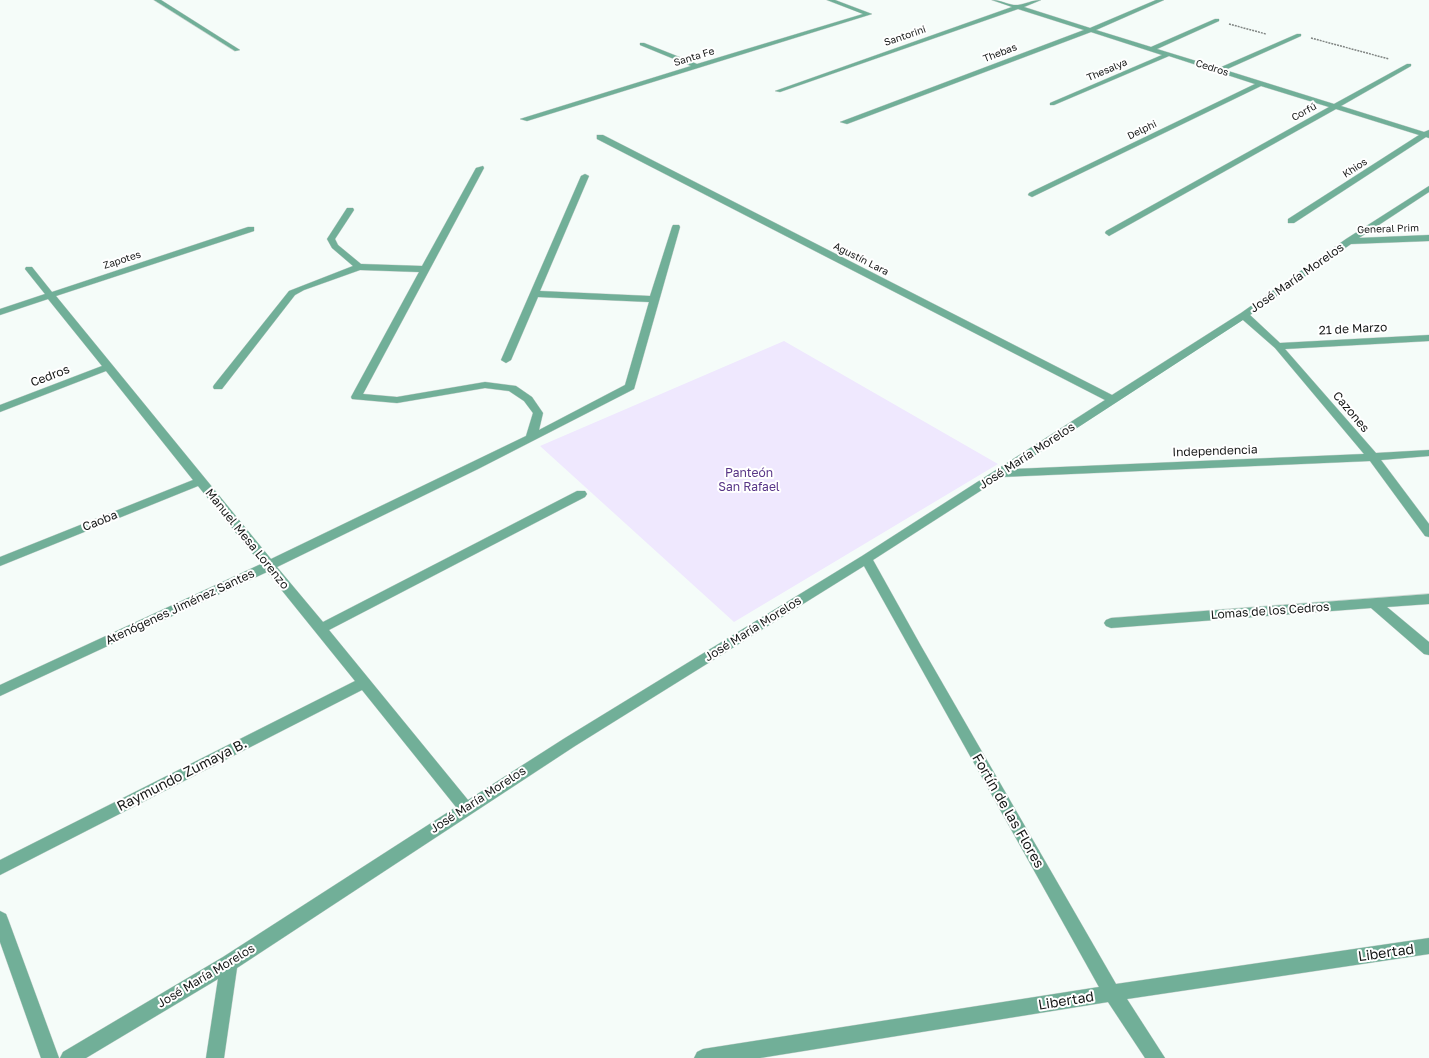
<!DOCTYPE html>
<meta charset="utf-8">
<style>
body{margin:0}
canvas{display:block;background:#f5fcf9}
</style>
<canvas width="1429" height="1058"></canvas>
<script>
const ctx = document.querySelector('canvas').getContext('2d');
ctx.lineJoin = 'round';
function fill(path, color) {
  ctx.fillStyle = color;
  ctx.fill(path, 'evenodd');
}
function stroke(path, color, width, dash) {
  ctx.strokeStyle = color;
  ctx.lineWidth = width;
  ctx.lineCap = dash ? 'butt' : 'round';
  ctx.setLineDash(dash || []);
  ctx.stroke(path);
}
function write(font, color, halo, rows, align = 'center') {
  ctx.font = font + ' "Golos Text",sans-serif';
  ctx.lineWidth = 4;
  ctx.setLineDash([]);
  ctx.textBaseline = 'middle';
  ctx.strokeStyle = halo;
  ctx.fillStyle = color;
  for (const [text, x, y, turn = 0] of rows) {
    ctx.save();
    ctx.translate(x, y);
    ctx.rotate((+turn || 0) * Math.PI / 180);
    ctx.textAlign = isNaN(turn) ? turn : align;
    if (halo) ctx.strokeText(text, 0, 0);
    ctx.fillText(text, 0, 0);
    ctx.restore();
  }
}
const green = new Path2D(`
 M784,341L998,464L734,622L540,446Z`);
const path = new Path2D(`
 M1229,24L1266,34
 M1311,38L1389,59`);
const minor = new Path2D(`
 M154,0H161L240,50L235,51Z
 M827,0H835L872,14L527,121L520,119L691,66L640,45V43H644L697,64L863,14Z
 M992,0C1001,0 1010,6 1018,5C1026,4 1032,0 1041,0L1024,7L1090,28L1156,0H1164L1096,30L1151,47L1215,19H1219V21L1157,49L1219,68L1297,34H1301V36L1225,70L1334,104L1407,64H1411V66L1341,106L1424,132L1429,130V138L1426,137L1294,223H1288V219L1419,135L1336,109L1109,236L1105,233L1106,231L1329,107L1261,86L1032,197L1028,195L1029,193L1255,84L1169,56L1054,105H1050V103L1162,55L1091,32L847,124L840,122L1084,30L1018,9L780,92L775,91L1012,7Z
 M597,135H603L1112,395L1241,313L1346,239L1429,186V192L1359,238L1429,235V241L1351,244L1250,315L1280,343L1429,335V341L1285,349L1376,453L1429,450V456L1381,460L1429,524V537L1425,536L1370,461L1002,477L873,560L921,646L1116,984L1429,938V954L1127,999L1165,1058H1145L1108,1002L760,1058H694L697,1052L703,1049L1099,987L864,566L575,746L237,968L224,1058H206L218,979L86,1058H60L63,1052L223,957L456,807L362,690L0,875V860L355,681L267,572L0,696V685L261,564L198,486L0,566V557L193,480L106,371L0,412V405L102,366L48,299L0,315V309L45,294L25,269L26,267H32L52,292L248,227H254V231L56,296L271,559L526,436L533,413L524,401L509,391L485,388L397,403L352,399L351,397L419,272L360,270L304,290L295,295L222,389H214L213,387L214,385L289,291L353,266L332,248L327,239L347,208H353L354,210L335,239L338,245L361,264L422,266L476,168L483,166L484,168L363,394L397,397L485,382L516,386L532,397L543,413L539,430L625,385L649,302L538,297L511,360L506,363L501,360L581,176L585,174L589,176L540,291L650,296L672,227L673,225H679L680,227L634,389L478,469L277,567L323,622L577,491H585L587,494L585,497L329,630L468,800L565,738L862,556L1105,400L597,139ZM1243,320L1275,348L1364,454L1014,469Z
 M1429,594V604L1387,607L1429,642V655L1424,654L1371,608L1111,628L1106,626L1104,623L1106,620L1111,618Z
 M0,911L6,914L8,919L59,1058H41L0,942Z`);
const farStreetnames = [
 ["Santorini",905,36,-19],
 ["Thebas",1000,53,-21],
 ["Santa Fe",694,57,-17],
 ["Cedros",1212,68,17],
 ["Thesalya",1107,70,-23],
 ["Corfú",1304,112,-29],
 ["Delphi",1142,130,-26],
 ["Khios",1355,168,-33],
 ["General Prim",1388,229,-2],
 ["Agustín Lara",861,259,27],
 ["Zapotes",122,260,-18]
];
const streetNames = [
 ["José María Morelos",1297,278,-35],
 ["21 de Marzo",1353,329,-3],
 ["Cedros",50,376,-21],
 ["Cazones",1351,412,50],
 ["Independencia",1215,451,-2],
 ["José María Morelos",1027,456,-33],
 ["Caoba",100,521,-22],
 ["Manuel Mesa Lorenzo",247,539,51],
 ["Atenógenes Jiménez Santes",180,607,-25],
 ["Lomas de los Cedros",1270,611,-4],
 ["José María Morelos",753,629,-32],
 ["José María Morelos",478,800,-33],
 ["José María Morelos",206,976,-31]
];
const parkNames = [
 ["Panteón",749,473],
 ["San Rafael",749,487]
];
const nearStreetnames = [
 ["Raymundo Zumaya B.",182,775,-27],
 ["Fortín de las Flores",1008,811,60],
 ["Libertad",1386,953,-8],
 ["Libertad",1066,1001,-9]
];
fill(green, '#efe8fe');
stroke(minor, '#d1d8d5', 1);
stroke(path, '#808583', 1.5, [2, 1]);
fill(minor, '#71af98');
write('10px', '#161817', '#fff', farStreetnames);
write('12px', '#161817', '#fff', streetNames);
write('12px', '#583587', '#fff', parkNames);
write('14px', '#161817', '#fff', nearStreetnames);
</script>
